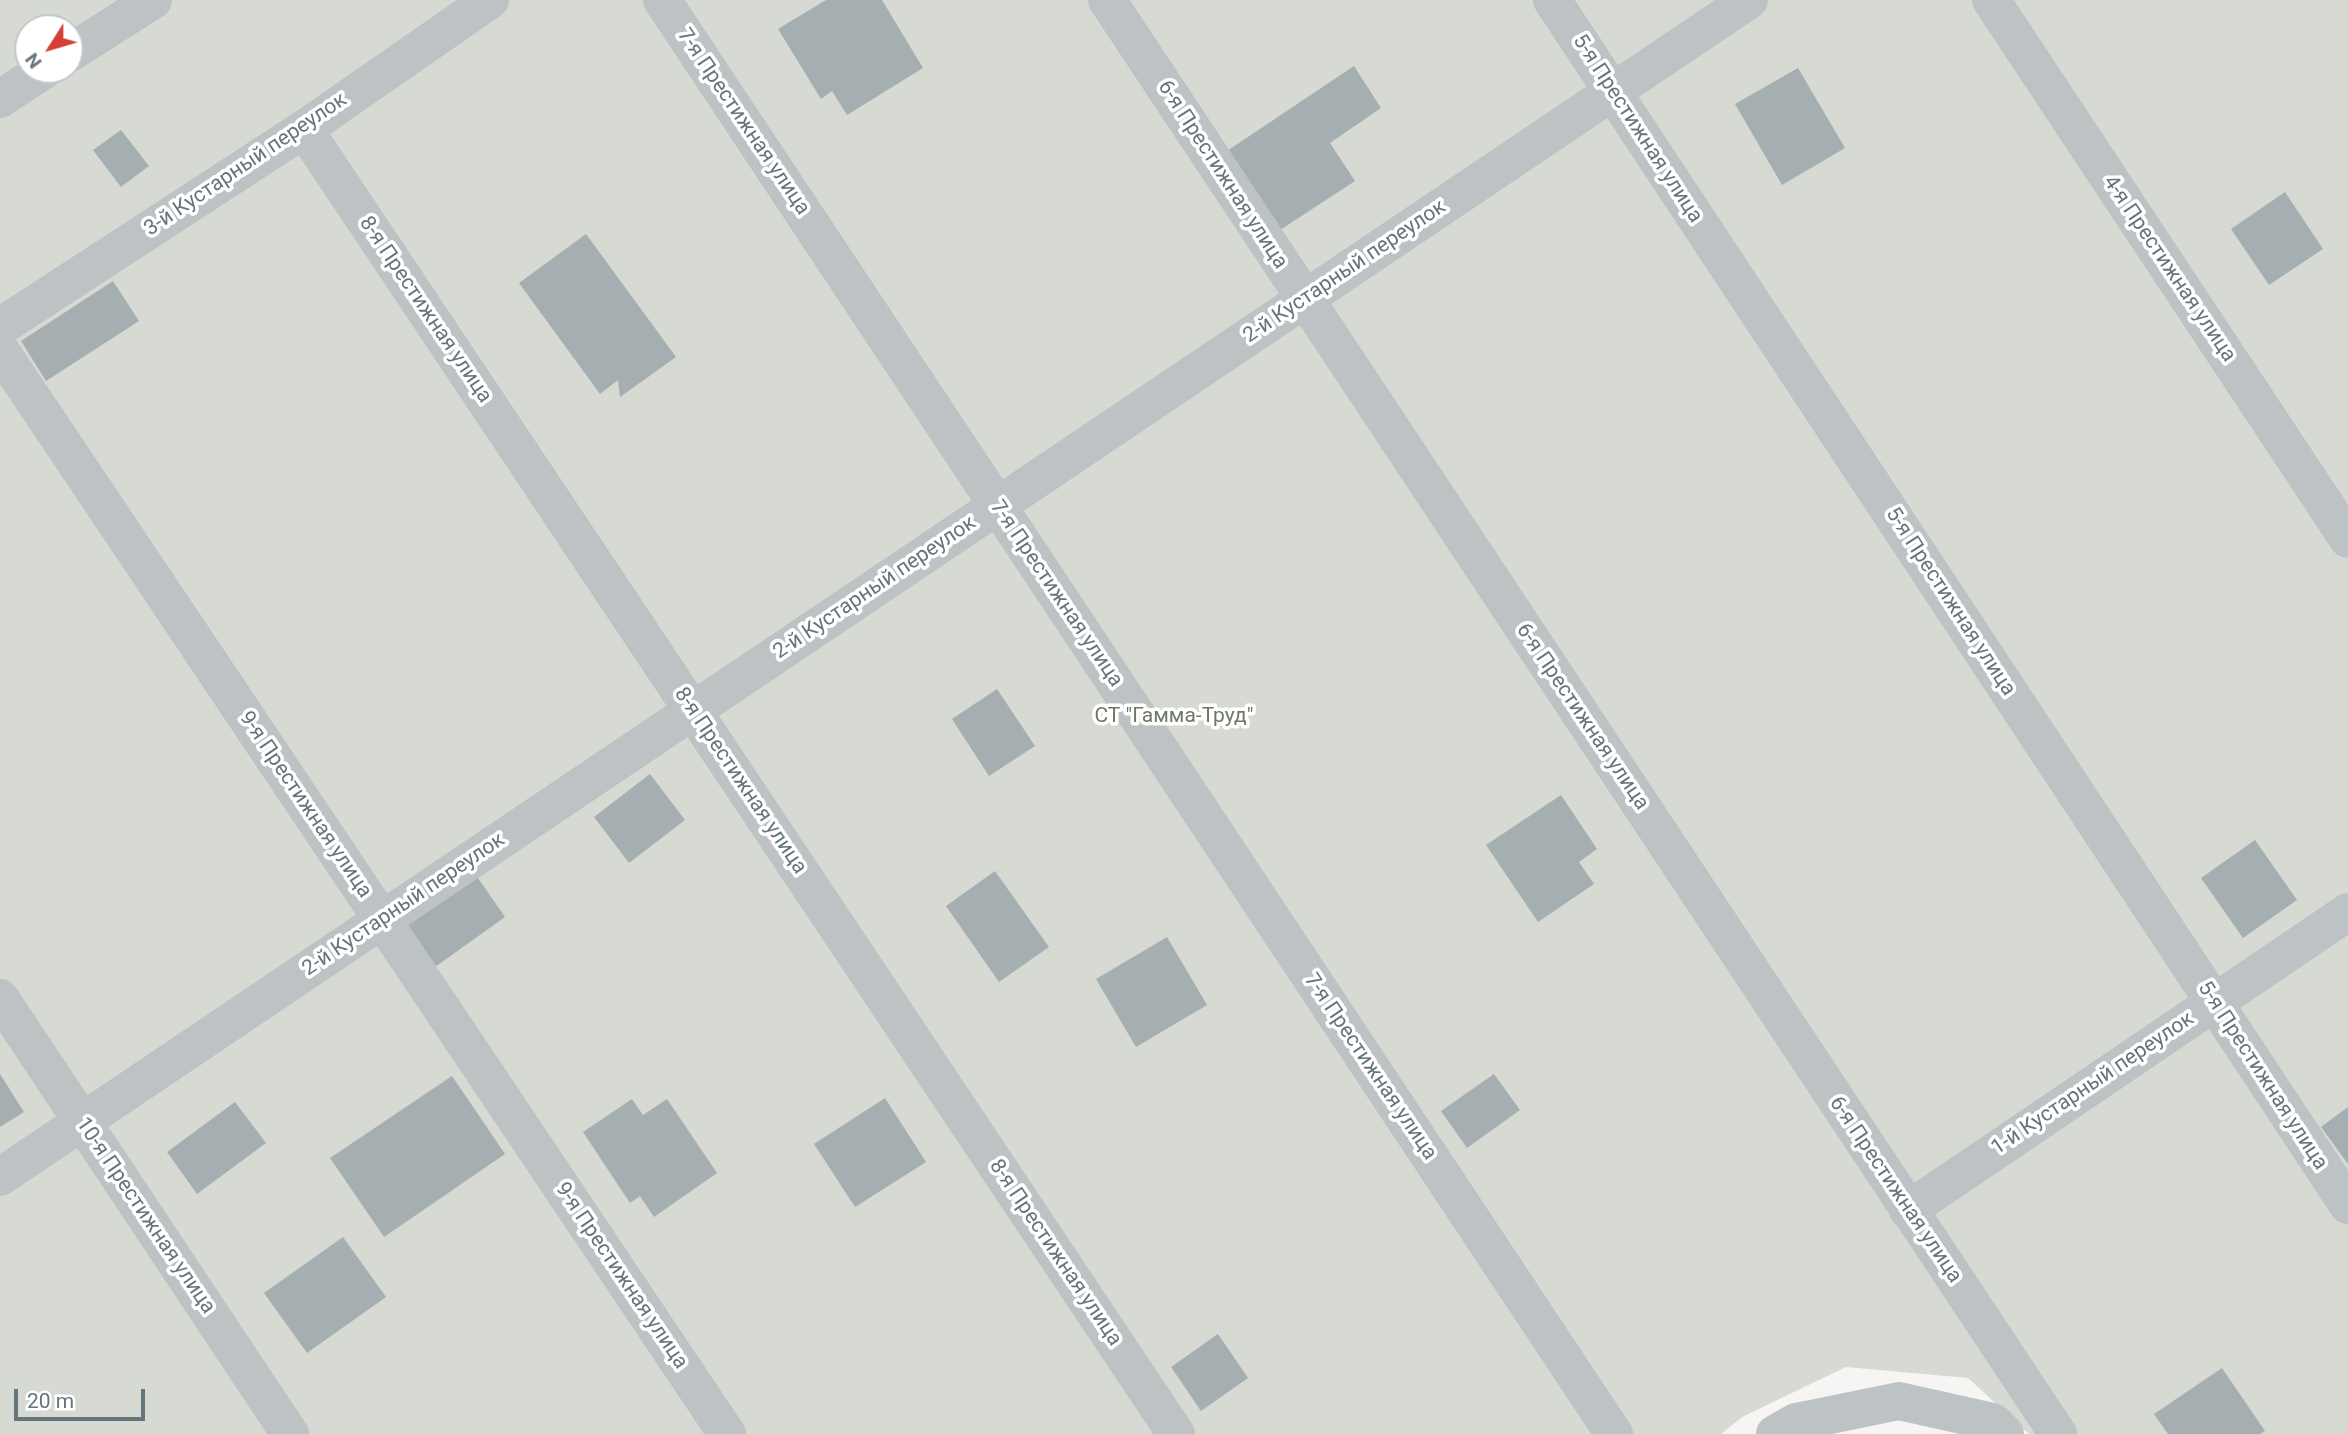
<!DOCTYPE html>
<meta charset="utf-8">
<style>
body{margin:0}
#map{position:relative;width:2348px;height:1434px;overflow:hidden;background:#f6f5f3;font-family:Roboto,sans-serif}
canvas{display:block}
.north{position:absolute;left:14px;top:14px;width:70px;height:70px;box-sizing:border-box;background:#fff;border:2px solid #c1c8ca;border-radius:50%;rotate:233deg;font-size:19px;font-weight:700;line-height:28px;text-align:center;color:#64757b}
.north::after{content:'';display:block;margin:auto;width:24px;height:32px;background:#d33f36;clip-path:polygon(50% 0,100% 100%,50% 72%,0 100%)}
.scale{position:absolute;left:14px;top:1389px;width:131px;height:32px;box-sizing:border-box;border:4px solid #64757b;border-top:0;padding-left:9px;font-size:21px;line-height:24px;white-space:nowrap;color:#64757b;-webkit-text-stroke:5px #fff;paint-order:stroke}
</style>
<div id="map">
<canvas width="2348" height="1434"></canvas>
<div class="north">N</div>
<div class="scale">20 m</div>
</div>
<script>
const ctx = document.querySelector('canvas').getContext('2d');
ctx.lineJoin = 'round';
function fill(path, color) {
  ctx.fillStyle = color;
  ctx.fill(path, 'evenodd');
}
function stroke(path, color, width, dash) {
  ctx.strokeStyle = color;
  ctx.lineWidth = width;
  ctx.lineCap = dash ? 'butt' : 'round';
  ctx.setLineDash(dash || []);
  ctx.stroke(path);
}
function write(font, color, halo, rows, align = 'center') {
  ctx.font = font + ' Roboto,sans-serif';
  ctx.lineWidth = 7;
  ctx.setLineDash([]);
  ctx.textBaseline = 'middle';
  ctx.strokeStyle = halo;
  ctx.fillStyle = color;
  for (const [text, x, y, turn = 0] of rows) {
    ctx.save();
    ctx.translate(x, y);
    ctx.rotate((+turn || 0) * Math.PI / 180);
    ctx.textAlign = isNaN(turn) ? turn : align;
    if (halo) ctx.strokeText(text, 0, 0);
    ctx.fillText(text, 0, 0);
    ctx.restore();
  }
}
const green = new Path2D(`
 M0,0H2348V1434H2029L1968,1378L1846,1367L1742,1417L1721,1434H0ZM28,28H70V70H28Z`);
const building = new Path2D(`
 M826,0H882L923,68L847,115L832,91L821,99L778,29Z
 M1354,66L1381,108L1330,143L1355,181L1277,232L1224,153Z
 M1798,68L1845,148L1782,185L1735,104Z
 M121,130L149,166L121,187L93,150Z
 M2285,192L2323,249L2269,285L2231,229Z
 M586,234L676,357L620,397L618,380L600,394L519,283Z
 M113,281L139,321L46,381L21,341Z
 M997,689L1035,746L989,776L952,719Z
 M650,774L685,820L629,863L594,817Z
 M1561,795L1597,849L1579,862L1594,884L1538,922L1486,845Z
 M2255,840L2297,900L2243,938L2201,878Z
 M471,868L505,917L435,967L400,919Z
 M995,871L1049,947L999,982L946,906Z
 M1167,937L1207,1005L1136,1047L1096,979Z
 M0,1074L24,1112L0,1127Z
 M1494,1074L1520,1110L1467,1148L1441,1111Z
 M452,1076L505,1154L384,1237L330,1158Z
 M885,1098L926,1162L855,1207L814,1144Z
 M632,1099L643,1115L667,1099L717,1173L654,1217L640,1196L630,1203L583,1132Z
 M235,1102L266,1143L197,1194L167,1152Z
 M2348,1107V1164L2321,1127Z
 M343,1237L386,1297L307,1353L264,1293Z
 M1218,1334L1248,1378L1201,1411L1171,1367Z
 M2222,1368L2265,1431L2260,1434H2168L2154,1414Z`);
const minor = new Path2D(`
 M662,0L1614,1434
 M1107,0L2058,1434
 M1552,0L2348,1205
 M1991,0L2348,539
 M70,53L153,0
 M0,99L44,70
 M304,129L1176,1434
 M0,327L304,129L490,0
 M0,350L727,1434
 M0,998L290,1434
 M0,1177L1749,0
 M1908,1210L2348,912
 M1775,1434L1796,1422L1899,1401L1993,1422L2005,1434`);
const streetNames = [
 ["7-я Престижная улица",743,122,56],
 ["5-я Престижная улица",1637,129,57],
 ["3-й Кустарный переулок",246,165,-34],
 ["6-я Престижная улица",1222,175,57],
 ["4-я Престижная улица",2169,269,56],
 ["2-й Кустарный переулок",1345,272,-34],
 ["8-я Престижная улица",425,310,56],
 ["2-й Кустарный переулок",875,588,-34],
 ["7-я Престижная улица",1056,594,56],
 ["5-я Престижная улица",1950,602,57],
 ["6-я Престижная улица",1582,717,56],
 ["8-я Престижная улица",740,781,56],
 ["9-я Престижная улица",305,805,56],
 ["2-й Кустарный переулок",404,905,-34],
 ["7-я Престижная улица",1370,1067,56],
 ["5-я Престижная улица",2262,1076,57],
 ["1-й Кустарный переулок",2093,1084,-34],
 ["6-я Престижная улица",1895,1190,56],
 ["10-я Престижная улица",145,1216,56],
 ["8-я Престижная улица",1055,1253,56],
 ["9-я Престижная улица",621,1276,56]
];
const parkNames = [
 ["СТ \"Гамма-Труд\"",1174,717]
];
fill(green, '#d7dad2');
fill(building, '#a5aeb1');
stroke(minor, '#bdc2c4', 38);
write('21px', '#64757b', '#fff', streetNames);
write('21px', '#6d7966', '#fff', parkNames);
</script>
